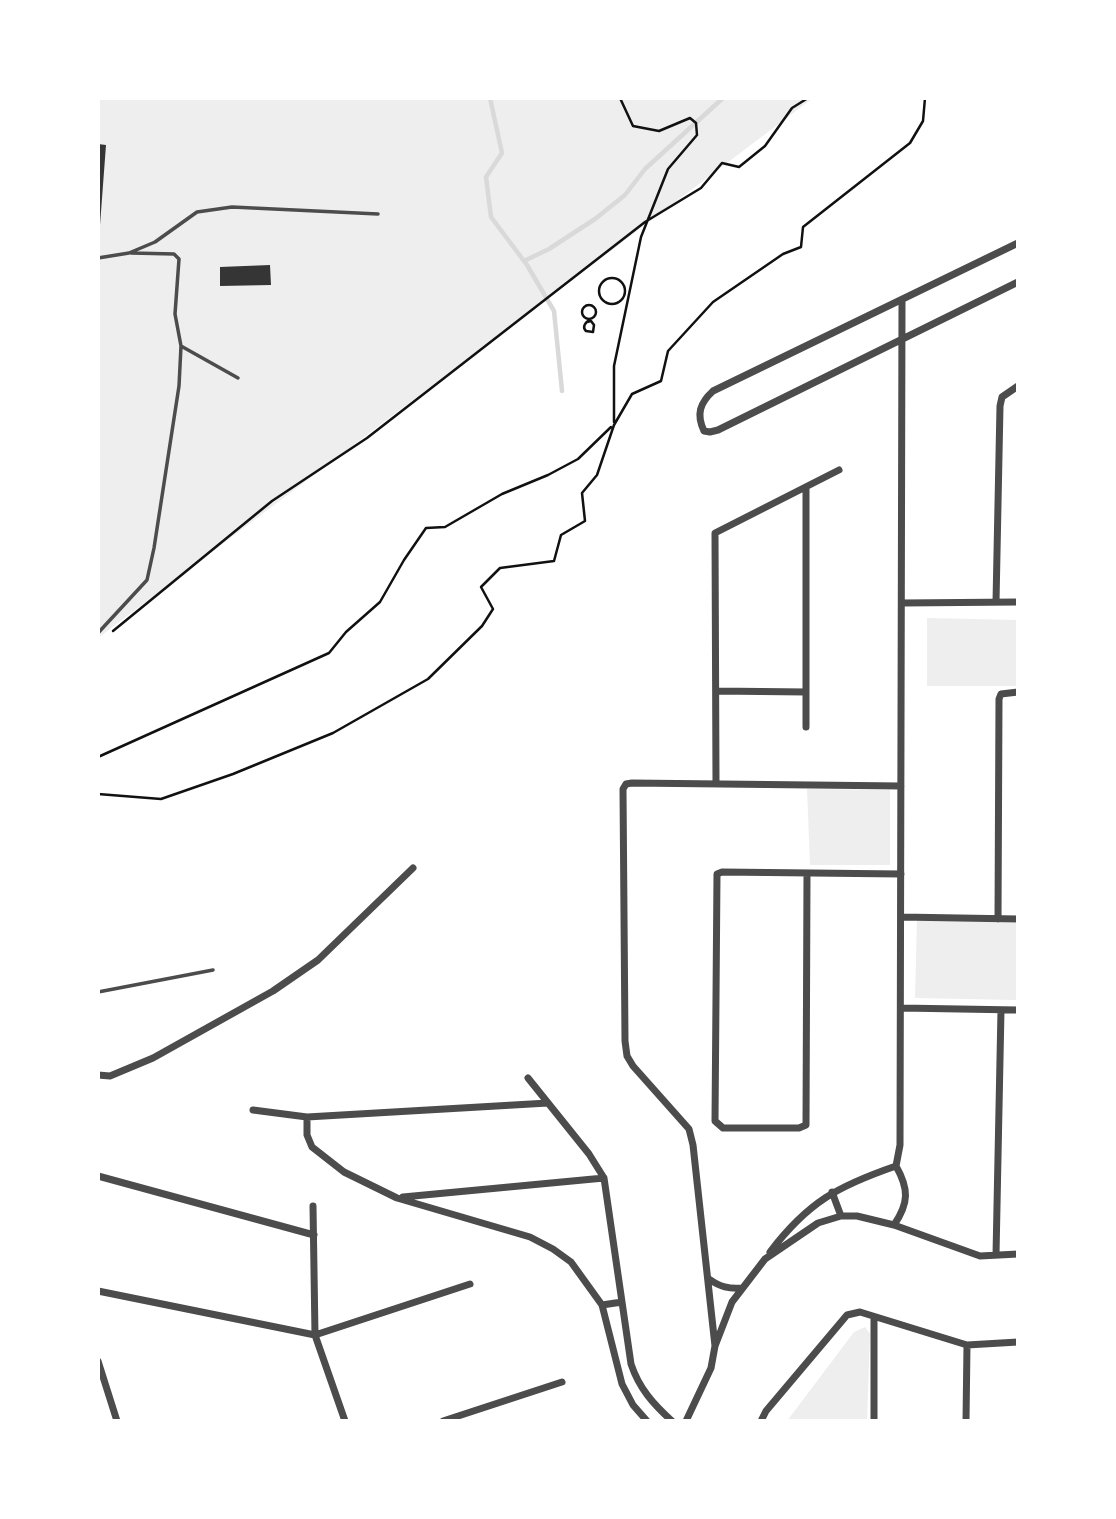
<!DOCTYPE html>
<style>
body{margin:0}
#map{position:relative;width:1116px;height:1519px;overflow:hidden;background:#fff;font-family:"Times New Roman",serif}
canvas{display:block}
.frame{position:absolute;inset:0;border:100px solid #fff;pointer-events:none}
</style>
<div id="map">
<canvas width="1116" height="1519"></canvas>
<div class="frame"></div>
</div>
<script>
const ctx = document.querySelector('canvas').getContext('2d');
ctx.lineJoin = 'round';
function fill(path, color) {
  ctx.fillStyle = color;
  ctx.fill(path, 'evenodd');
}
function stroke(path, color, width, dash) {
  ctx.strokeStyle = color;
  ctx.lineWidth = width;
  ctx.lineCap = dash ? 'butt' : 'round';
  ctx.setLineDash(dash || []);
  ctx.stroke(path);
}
const green = new Path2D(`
 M98,98H813L98,638Z
 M927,618L1018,620V686H927Z
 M807,789L890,790V865H810Z
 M917,919L1017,923V1000L915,998Z
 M865,1327L870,1334L867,1421H787L854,1332Z`);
const stream = new Path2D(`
 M490,98L502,153L486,177L491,217L527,265L554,311L562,391
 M524,261L549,249L595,219L625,195L645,169L723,98`);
const building = new Path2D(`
 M98,144L106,145L100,225H98Z
 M270,265L271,285L220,286V267Z`);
const path = new Path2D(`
 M599 291a13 13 0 1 1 26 0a13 13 0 1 1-26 0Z
 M582 312a7 7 0 1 1 14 0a7 7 0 1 1-14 0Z
 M587,322L591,321L594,325L593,332L586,331C582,327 585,323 589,320
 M614,422V366L641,237L668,169L697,135L696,123L690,118L659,131L633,126L620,98
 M113,631L272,501L367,438L645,222L701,188L722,163L739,167L765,146L792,108L808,98
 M98,757L329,653L346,632L380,602L404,560L426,528L445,527L502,494L548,475L578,459L611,427
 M98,794L161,799L233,774L333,733L428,679L482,626L493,609L481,587L500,568L554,561L561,535L585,521L582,493L597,475L614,425L632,394L661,381L668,351L713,302L783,254L801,247L803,227L910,143L923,121L925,98`);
const service = new Path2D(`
 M131,253L174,254L179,259L175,314L181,346L238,378
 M98,258L129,253L155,242L197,212L232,207L378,214
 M98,633L147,580L154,548L179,386L181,346
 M98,992L213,970`);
const minor = new Path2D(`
 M1018,243L713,391C700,403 696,414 704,431L710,432L718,430L1018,282
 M806,488V727
 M996,602L1000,406L1002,397L1018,386
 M902,603L1018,602
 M716,691L806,692
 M716,784L715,533L839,470
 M807,873L806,1125L799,1128H723L715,1121L717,874L722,872L901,874
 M901,917L1018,919
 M998,919L999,699L1001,694L1018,692
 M901,1008L1018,1010
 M98,1075L110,1076L153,1058L273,991L318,960L413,868
 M528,1078L589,1154L604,1178L631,1364C639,1388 653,1404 672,1421
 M253,1110L307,1117L548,1103
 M307,1117V1135L312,1147L344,1172L397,1198L530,1237L553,1249L571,1262L602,1305L622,1384L633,1405L647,1421
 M896,1166L900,1145L902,301
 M98,1176L314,1235
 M832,1192L841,1216
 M403,1197L604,1178
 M313,1206L315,1335L345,1421
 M894,1225C909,1203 909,1189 896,1166
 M770,1252C808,1202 838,1186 896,1166
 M996,1255L1001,1010
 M709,1279C720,1287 729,1289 742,1288
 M98,1291L315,1335L470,1284
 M602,1305L622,1302
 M874,1317V1421
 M715,1346L693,1145L689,1129L633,1066L627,1056L625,1041L623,789L626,784L632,783L901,786
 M98,1361L117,1421
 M443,1421L562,1382
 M686,1421L711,1368L715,1346L732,1302L765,1259L818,1223L841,1216H857L894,1225L980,1256L1018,1254
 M761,1421L766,1411L847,1315L860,1312L967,1345L1018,1342
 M966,1421L967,1345`);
fill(green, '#eee');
stroke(stream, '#d9d9d9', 4.5);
fill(building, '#353535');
stroke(path, '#111', 2.5);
stroke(service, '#4c4c4c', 3.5);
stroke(minor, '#4c4c4c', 7);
</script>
